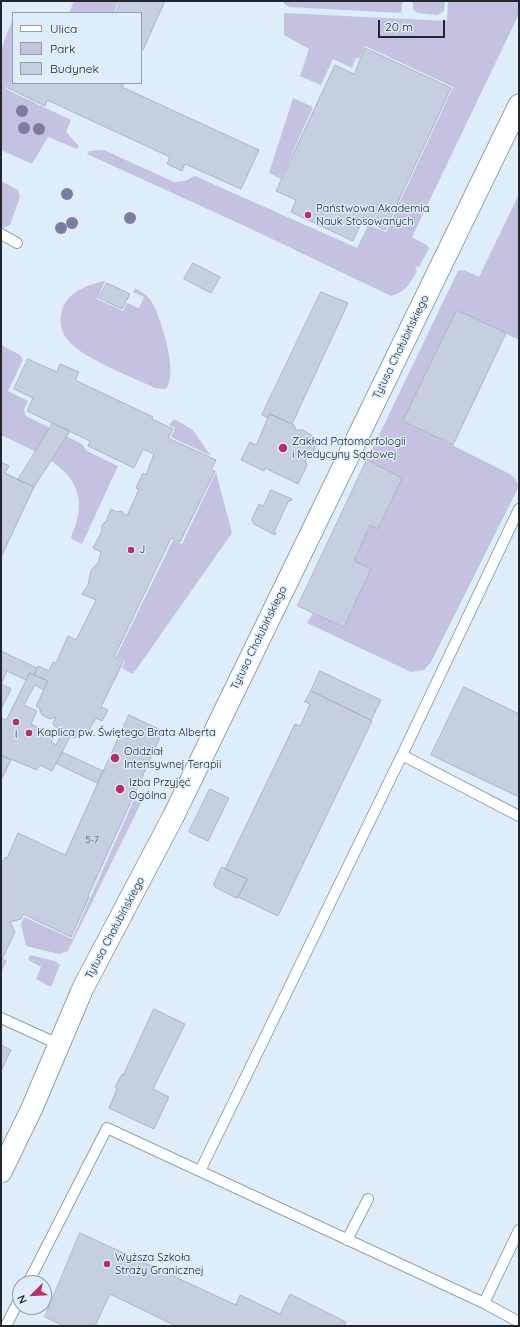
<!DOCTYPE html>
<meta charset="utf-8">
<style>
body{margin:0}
#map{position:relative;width:520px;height:1327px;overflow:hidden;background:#ddeefa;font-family:Quicksand,sans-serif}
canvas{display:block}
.frame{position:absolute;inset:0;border:2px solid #21272c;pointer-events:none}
.legend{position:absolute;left:12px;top:12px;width:130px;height:72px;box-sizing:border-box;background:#ddeefa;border:1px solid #929ea8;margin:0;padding:5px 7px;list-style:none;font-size:12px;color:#21272c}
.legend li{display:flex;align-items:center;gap:8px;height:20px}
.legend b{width:20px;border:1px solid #929ea8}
.north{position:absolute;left:12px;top:1275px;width:40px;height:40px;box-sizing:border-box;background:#ddeefa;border:1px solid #929ea8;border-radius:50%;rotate:246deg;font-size:11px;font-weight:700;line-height:16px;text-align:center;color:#21272c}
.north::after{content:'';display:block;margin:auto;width:14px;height:18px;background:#ba2e64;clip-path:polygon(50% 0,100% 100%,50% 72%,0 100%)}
.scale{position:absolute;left:378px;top:20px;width:67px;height:18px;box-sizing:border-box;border:2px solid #21272c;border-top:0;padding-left:5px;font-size:12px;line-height:14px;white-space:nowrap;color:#21272c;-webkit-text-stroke:3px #ddeefa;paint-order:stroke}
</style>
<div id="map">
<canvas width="520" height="1327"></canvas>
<div class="frame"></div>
<ul class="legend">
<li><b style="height:5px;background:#fff"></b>Ulica</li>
<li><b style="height:11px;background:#c4c2e0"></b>Park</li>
<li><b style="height:11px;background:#c6cfdf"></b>Budynek</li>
</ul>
<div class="north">N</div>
<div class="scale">20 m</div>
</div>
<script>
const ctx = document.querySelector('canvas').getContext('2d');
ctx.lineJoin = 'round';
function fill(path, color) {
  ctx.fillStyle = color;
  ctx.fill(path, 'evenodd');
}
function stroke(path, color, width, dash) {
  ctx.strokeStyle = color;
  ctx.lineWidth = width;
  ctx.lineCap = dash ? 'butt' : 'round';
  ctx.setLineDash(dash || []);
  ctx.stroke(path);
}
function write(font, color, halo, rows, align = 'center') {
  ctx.font = font + ' Quicksand,sans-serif';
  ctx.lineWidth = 3;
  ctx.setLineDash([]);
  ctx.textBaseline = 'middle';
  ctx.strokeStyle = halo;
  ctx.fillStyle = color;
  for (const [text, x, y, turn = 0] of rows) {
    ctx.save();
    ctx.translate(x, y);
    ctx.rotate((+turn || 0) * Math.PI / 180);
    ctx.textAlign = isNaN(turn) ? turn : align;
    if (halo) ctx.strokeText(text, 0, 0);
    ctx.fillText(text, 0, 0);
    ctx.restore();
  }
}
const green = new Path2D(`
 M74,1H119L114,13H69Z
 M284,1H403L401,13L289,7L284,4Z
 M413,1H445L444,11L438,15L417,13L413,9Z
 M448,1H519V14L412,237L428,246L429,249L419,267L417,266L415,270L417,271C410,284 405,292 391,296L247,227L87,154L89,151L104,150L174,182L185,181L195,176L357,248L368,225L386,232L453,87L365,46L359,59L356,58L352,68L333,59L321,85L300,76L309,49L284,35V13L447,21Z
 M13,18V74L6,89L71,120L66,132L79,146L77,149L48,137L32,164L1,150V50Z
 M293,98L313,107L281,179L269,173Z
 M1,181L18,190L20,197L10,225L1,229Z
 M519,194V340L457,310L404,421L510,474C516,479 519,482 517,490L431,662L424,670L411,672L307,623L313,613L344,627L371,569L354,561L370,525L378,529L401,478L367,460L458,271L464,270L479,277Z
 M105,281L97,299L123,311L127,303L139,308L144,297L133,292L135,288C142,292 149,296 153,304C161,318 180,379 165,389L155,388C132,377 81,358 67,339C60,331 59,318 63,307C70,291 89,284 105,281Z
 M1,345L20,355L23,360L8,391L28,401L24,410L26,416L82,444L87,451L118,466L82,544L73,540L71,537C100,475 46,457 1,435Z
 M174,419L193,430L211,456L171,437L175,428L169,425Z
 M216,472L232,533L133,674L122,668L125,662L116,657L173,540L182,544Z
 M134,800L141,803L68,951L59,954L26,946L21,924L24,917L72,939Z
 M30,955L55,961L60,965L51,987L36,979L41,967L28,960Z`);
const building = new Path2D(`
 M121,1H165L143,50L141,49V13H116Z
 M365,48L451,88L385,230L363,219L353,241L291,212L296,200L276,191L335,65L354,74Z
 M13,77V83H124L122,87L259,150L241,189L185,164L182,171L167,164L170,157L47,100L45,106L8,88Z
 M193,263L220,277L211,293L184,279Z
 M107,283L130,294L122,309L99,298Z
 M321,292L348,303L292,424L270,414L268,418L262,415Z
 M457,310L506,333L453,445L403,421Z
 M28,359L57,372L60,364L79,372L75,380L153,417L152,419L173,429L168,438L216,460L211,470L215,471L180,542L171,538L114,657L123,662L101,707L108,710L102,721L96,718L88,732L83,730L80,736L73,738L67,735L64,729L61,730L54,726L53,723L56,717L50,719L42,715L39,708L36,706L48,681L34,675L38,666L49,671L53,662L56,663L68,636L76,640L96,600L82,594L88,585L91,570L98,563L101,552L93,548L102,531V525L106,521L111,509L117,512L121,511L127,516L139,489L136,488L143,473L146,475L154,454L143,449L134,468L88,446L90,441L27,411L33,398L14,389Z
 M270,414L294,425L296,430H303L314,437L315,448L313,453L305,460L307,465L298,484L265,468L264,471L241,460L250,442L256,445Z
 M53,423L70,431L34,487L18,480Z
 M367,460L402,478L378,529L370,525L354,561L371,569L344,627L298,606Z
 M1,462L9,466L5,473L34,487L1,557Z
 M271,490L292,499L291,501L289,500L274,532L276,533L275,535L254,524L252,519L259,504L263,506Z
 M1,651L37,668L34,675L30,673L26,680L7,671L1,684Z
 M320,671L381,700L371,720L311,691Z
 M30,673L48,681L44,690L35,685L24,705L37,711L31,724L55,735L51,742L56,745L64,729L70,737L52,771L40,765L37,770L1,755V718L6,720Z
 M1,684L11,689L1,709Z
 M464,687L519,714V797L431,755Z
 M311,691L372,721L278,916L238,897L247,879L225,869L295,724L300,726L310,704L305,702Z
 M129,715L163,731L88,896L89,897L71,937L23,914L21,919L10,922L15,932L2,959L6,961L1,971V865L5,857L7,858L18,833L65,855Z
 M62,752L103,771L97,783L57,764Z
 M1,755L11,760L1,780Z
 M210,789L229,798L208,841L189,832Z
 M222,867L247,879L238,897L236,898L215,887L214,884Z
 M154,1009L185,1024L153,1089L169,1097L154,1129L109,1108L117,1089L115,1087L122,1074L123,1075Z
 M1,1045L11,1050L1,1071Z
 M80,1233L236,1305L240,1295L280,1314L290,1294L346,1322L344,1326H176L110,1294L95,1326H64L45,1317Z`);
const service = new Path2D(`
 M1,234L17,243
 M519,509L402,755L519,816
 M1,1018L58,1044
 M200,1171L402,755
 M519,1230L484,1303L519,1322
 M347,1240L368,1199
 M28,1283L107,1128L484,1303
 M6,1326L20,1298`);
const minor = new Path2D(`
 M1,1172L32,1108L83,988L173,817L519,105`);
const trees = [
 [22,111],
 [24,128],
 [39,129],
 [67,194],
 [130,218],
 [72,223],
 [61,228]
];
const markers = [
 [308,215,4,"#ba2e64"],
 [283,448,5,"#ba2e64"],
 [131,550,4,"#ba2e64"],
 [16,722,4,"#ba2e64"],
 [29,733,4,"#ba2e64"],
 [115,758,5,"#ba2e64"],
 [120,789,5,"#ba2e64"],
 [107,1264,4,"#ba2e64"]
];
const numberNames = [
 ["5-7",92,840]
];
const poiNames = [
 ["Państwowa Akademia",316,209],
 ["Nauk Stosowanych",316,222],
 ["Zakład Patomorfologii",292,442],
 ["i Medycyny Sądowej",292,455],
 ["J",139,550],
 ["Kaplica pw. Świętego Brata Alberta",37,733],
 ["I",16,735,"center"],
 ["Oddział",124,752],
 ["Intensywnej Terapii",124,765],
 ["Izba Przyjęć",129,783],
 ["Ogólna",129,796],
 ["Wyższa Szkoła",115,1258],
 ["Straży Granicznej",115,1271]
];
const streetNames = [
 ["Tytusa Chałubińskiego",401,347,-64],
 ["Tytusa Chałubińskiego",259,638,-64],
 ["Tytusa Chałubińskiego",115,928,-62]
];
fill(green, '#c4c2e0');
fill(building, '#c6cfdf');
stroke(building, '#acb4c4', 1);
stroke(service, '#91a1ac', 12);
stroke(minor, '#91a1ac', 23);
stroke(service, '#fff', 10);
stroke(minor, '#fff', 21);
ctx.fillStyle = '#7b7d9f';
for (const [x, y] of trees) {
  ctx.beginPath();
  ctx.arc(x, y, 6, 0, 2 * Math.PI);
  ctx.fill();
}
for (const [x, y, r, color] of markers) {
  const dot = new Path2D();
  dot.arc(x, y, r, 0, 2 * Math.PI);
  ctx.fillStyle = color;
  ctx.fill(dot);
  stroke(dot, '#ddeefa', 1.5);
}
write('9px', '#4a5159', null, numberNames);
write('11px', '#21272c', '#ddeefa', poiNames, 'left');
write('11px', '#21272c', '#ddeefa', streetNames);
</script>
